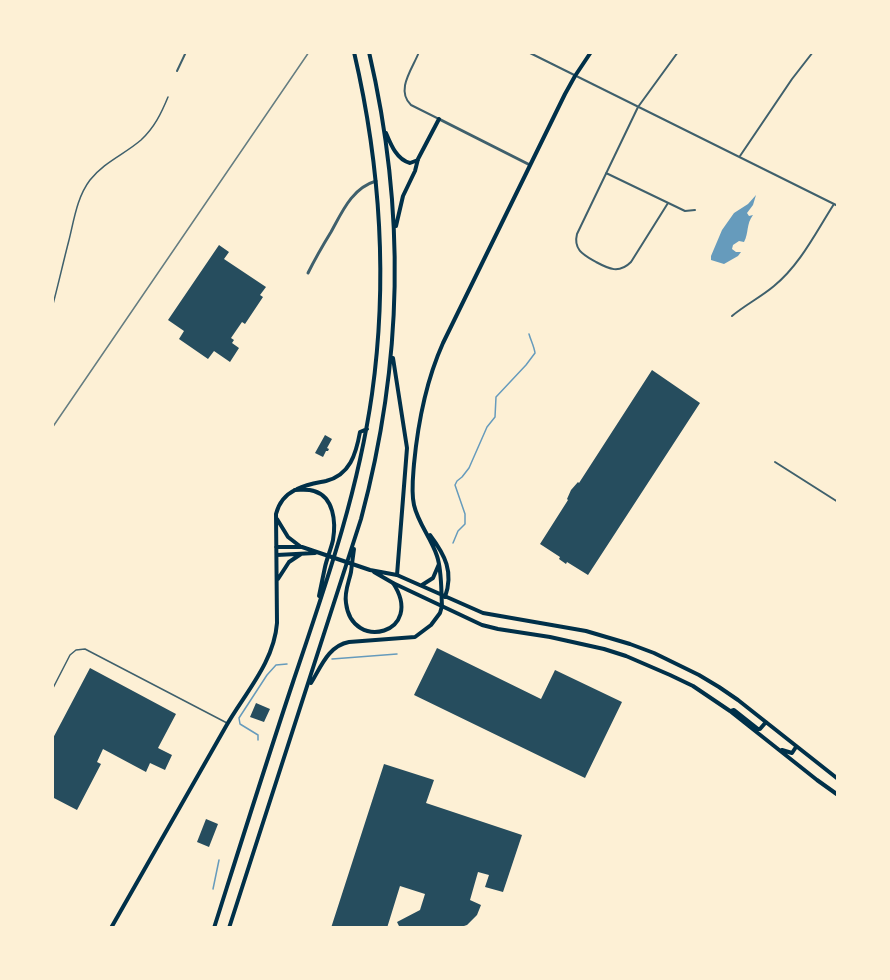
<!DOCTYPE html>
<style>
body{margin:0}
#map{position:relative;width:890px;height:980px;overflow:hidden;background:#fdf0d5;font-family:Barlow,sans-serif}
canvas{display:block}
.frame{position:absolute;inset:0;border:54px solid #fdf0d5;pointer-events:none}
</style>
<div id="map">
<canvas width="890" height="980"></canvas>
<div class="frame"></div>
</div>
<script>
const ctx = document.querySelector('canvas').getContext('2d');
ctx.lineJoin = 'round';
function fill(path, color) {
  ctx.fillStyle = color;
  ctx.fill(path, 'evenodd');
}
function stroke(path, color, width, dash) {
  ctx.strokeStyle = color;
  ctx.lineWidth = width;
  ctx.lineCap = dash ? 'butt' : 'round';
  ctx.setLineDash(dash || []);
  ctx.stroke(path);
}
const water = new Path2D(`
 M756,195L753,205L747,213L749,216L753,215C746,224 749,233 744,242L739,241L733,245L732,249L736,252H741L738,256L724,264L711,260V256L722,230L734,213L748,204Z`);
const stream = new Path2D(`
 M453,543L458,531L465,524V514L455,485L457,481L462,477L469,468L487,427L495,417L496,397L526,365L535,353C534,346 531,341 529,334
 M332,659L397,654
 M258,740V735L240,724L239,718L267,675L276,665L287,664
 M213,889L219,860`);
const building = new Path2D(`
 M219,245L229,252L224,259L266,287L260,295L263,297L245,324L242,322L231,338L234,340L232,343L239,348L230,362L214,351L208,359L179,339L184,331L168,320Z
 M652,370L700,403L588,575L567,562L566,564L559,559L560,557L540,544L568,500L567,499L571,490L578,482L579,483Z
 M325,435L332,439L327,448L329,449L328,451H326L323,457L315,453Z
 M437,648L541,699L555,670L622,702L585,778L414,695Z
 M90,668L176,714L158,748L172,755L165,770L150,763L146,772L103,749L97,762L101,764L77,810L52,797V740Z
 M256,703L270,709L264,722L250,717Z
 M384,764L434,780L426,803L522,835L503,892L485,887L489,875L478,872L470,900L481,905L477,915L467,925L458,928H400L397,922L420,910L425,894L400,886L387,928H331Z
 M206,819L218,824L209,847L197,842Z`);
const service = new Path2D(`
 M52,308C58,286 63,263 69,240C74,220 77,197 90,180C104,162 125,154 141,140C154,128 161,114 168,97
 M52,690L70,655L76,650L85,649L227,723`);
const minor = new Path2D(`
 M419,52C413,68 395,90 411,105L439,119
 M528,52L838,206
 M177,71L186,52
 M740,156L792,79L813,52
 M606,173L685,211L695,210
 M668,203L631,262C619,274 609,269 596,262C584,255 573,250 577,234L638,107L678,52
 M732,316C745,305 761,297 774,286C800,265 816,232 834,204
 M775,462L838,502`);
const tertiary = new Path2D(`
 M439,119L530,165
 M308,273C315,259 323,245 331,232C342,212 352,188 376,181`);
const secondary = new Path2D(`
 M277,519L288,537L301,547
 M430,535C445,555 454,572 445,597
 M276,547H302L370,570L397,575L483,613L586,631L630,644L654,653L699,675L719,687L738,700L838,779
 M277,555L315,553
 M374,572L393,583L482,625L498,629L550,637L604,649L626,656L670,675L693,686L730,711L817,780L838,795
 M278,579L289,562L301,554
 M422,585L433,578L439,564
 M442,606C441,590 442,571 437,556C431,538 418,523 414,505C411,492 413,477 414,464C418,422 426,381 443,343L565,94L575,76L591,52
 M731,711L734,710L758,729H760L766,722
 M782,750L792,753L796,747
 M111,928C149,861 187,795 225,728C244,694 274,663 277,623L276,514C279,502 285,495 295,490`);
const trunk = new Path2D(`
 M386,133C391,145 397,160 410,163L418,160
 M396,226L403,196L415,171L418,159L439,119
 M393,358L407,448L397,575
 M297,489C307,484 316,483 326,481C350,475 356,454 360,432L367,429
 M295,490C302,490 308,489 314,491C334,497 336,522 333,540C331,549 327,558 325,567C323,577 321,586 319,596
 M354,549C353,556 352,564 351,572C349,582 344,592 346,603C352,653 426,633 393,583
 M311,683C321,667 328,646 349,642L415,637L431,625L440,613L442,606
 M214,928C240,846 266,763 293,682C325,587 358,493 372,394C388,280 380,164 354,52
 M229,928L361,519C403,362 406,211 369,52`);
const rail = new Path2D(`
 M52,428L309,52`);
fill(water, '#669bbc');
stroke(stream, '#669bbc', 1.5);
fill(building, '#264d5e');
stroke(service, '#3f606c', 1.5);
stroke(minor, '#3f606c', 2);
stroke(tertiary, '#3f606c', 3);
stroke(secondary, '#003049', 4);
stroke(trunk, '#003049', 4);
stroke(rail, '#657d81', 1.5);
</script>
